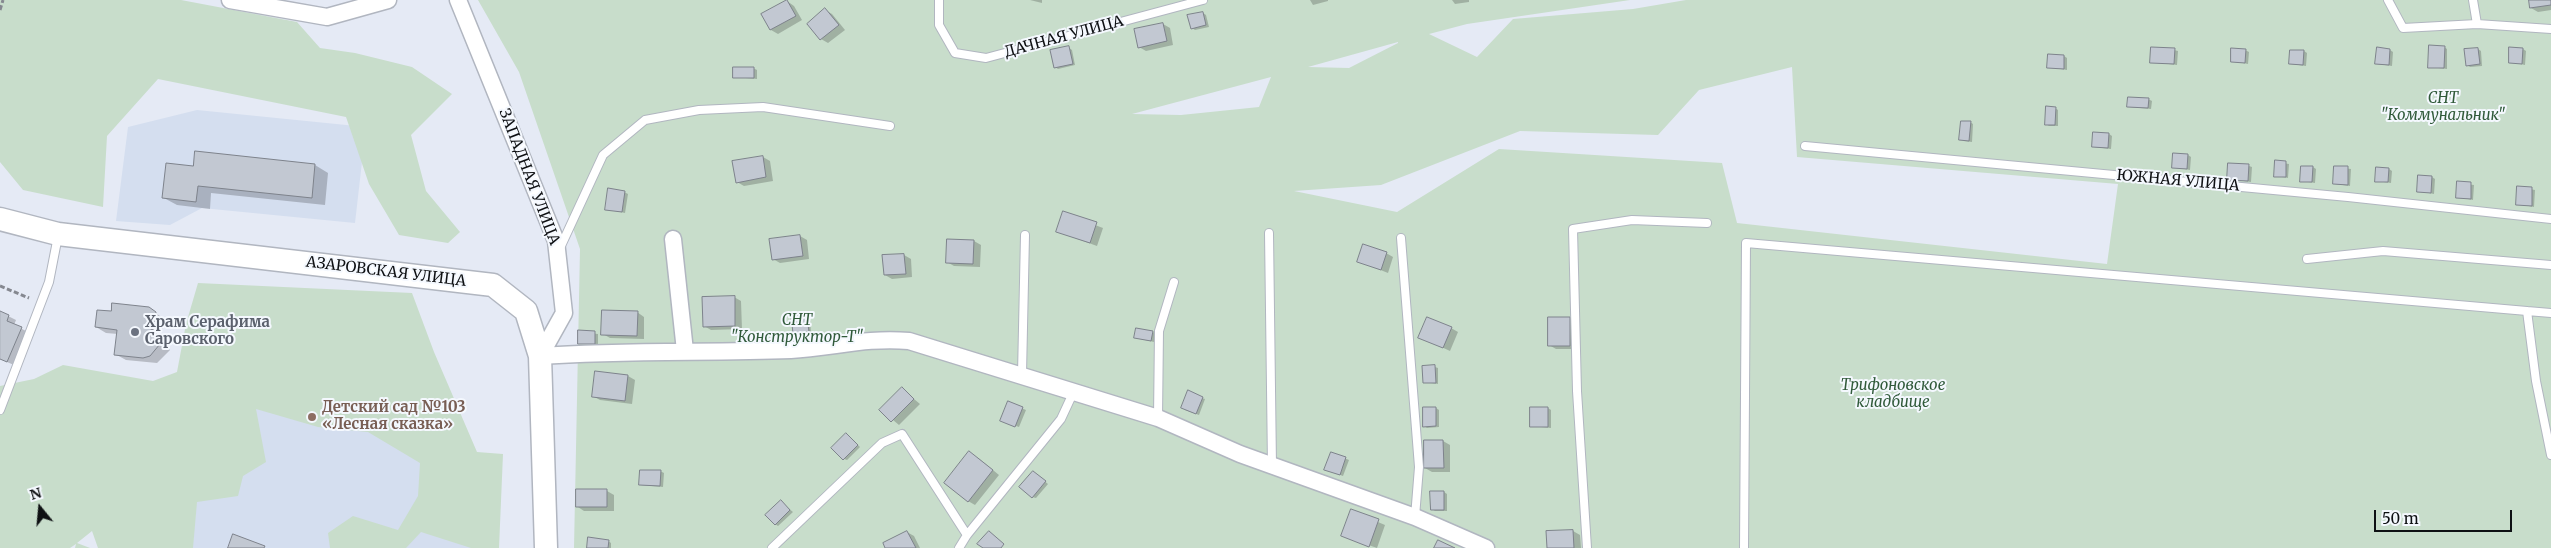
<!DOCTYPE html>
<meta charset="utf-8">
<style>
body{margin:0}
#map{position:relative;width:2551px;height:548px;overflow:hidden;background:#e5eaf5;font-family:Merriweather,serif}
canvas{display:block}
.north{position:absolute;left:15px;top:483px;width:50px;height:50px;-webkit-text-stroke:4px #f4f8fe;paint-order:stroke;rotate:343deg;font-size:14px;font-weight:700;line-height:20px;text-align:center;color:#0e1013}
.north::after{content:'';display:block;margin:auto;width:18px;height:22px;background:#0e1013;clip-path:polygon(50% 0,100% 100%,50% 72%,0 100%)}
.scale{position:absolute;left:2374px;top:510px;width:138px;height:22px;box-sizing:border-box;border:2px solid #0e1013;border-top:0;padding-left:6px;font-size:15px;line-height:18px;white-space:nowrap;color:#0e1013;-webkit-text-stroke:4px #f4f8fe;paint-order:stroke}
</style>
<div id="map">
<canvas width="2551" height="548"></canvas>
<div class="north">N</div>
<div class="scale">50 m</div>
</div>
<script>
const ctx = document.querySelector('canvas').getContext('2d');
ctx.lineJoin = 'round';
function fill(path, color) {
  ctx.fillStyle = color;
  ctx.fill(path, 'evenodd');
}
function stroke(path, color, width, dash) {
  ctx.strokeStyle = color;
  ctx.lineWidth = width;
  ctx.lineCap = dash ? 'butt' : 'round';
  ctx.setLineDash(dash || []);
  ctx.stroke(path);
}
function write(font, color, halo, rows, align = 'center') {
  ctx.font = font + ' Merriweather,serif';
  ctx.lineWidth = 4;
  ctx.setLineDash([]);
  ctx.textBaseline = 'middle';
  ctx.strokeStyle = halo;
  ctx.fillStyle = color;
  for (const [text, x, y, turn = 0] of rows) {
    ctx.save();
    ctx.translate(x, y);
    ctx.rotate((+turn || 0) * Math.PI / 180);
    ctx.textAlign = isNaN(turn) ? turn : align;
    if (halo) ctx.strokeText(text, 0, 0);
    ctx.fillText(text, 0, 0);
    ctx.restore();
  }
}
const built = new Path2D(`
 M197,110L366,127L355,223L202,208L170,225L116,221L128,127Z
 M205,343L431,353L474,548H177Z`);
const green = new Path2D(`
 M0,0H181L297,22L320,48L355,53L412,67L452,94L411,135L426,191L460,232L448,243L399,235L369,184L346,117L158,79L107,136L103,207L23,190L0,162Z
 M478,0H1630L1467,24L1429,34L1477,57L1513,19L1633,9L1686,0H2551V548H574L580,249L519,72ZM1398,43L1349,68L1308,67L1398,42ZM1792,67L1797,157L2118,184L2107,264L1737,223L1722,163L1499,149L1397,212L1294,191L1381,185L1520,131L1658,135L1699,90ZM1271,77L1259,107L1181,115L1132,114Z
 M198,283L412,293L434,352L477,452L503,454L499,548H471L421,532L406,548H330L328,533L353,516L398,530L418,496L420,463L368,432L318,427L256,409L266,462L243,476L238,496L197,502L193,548H98L92,531L77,543L90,548H75L76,544L70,548H0V386L34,379L63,365L153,381L177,372L186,324Z`);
const shadow = new Path2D(`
 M1030,0H1042V3Z
 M1310,0H1328V1L1313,5Z
 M1452,0H1469V2L1455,4Z
 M2530,0H2551V10L2538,12L2531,8Z
 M787,1L794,6L802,20L778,34L771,30L763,15Z
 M825,10L832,14L845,30L828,43L821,39Z
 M1203,13L1206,15L1209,27L1195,30L1192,28Z
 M1163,24L1170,28L1173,45L1146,51L1139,47Z
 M2444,47L2447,49V69L2429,67Z
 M1069,48L1072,50L1075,65L1058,69L1055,67Z
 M2478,49L2481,51L2482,66L2470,67L2467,65Z
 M2523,49L2526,51L2525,65L2510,62Z
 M2174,50L2178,51L2177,65L2152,62Z
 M2245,50L2249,52L2248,64L2232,61Z
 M2390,50L2393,52L2392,66L2377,64Z
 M2304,51L2307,53L2306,66L2291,64Z
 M2064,56L2067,58V70L2048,67Z
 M753,68L757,70V79L734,77Z
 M2148,99L2152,101L2151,109L2129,107Z
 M2055,108L2058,110V126H2049L2046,124Z
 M1970,122L1973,124L1972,142L1964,141L1961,139Z
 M2109,134L2112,136L2111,149L2093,147Z
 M196,153L315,165L328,173L325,205L211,193L210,209L177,205L164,198L195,167Z
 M2188,155L2191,157L2190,170L2174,167Z
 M763,157L770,161L773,181L744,186L737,182Z
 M2276,162L2289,164L2288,178L2276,176Z
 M2249,166L2252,167L2251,182L2228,179Z
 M2313,167L2316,169L2315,183L2301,181Z
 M2335,167L2351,169L2350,186L2335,184Z
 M2389,169L2392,171L2391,183L2376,181Z
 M2432,177L2435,179L2434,194L2418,191Z
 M2458,183L2474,185L2473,200L2458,197Z
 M2519,187L2535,190L2534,207L2518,204Z
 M624,192L628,194L625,213L606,209Z
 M1063,213L1103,228L1097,246L1058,232Z
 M800,236L807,240L809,259L780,263L773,259Z
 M974,241L981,245L980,267L954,266L947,262Z
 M1386,253L1393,257L1388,273L1358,261Z
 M904,255L911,259L912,277L892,279L885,275Z
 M734,297L741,301L742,329L711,330L704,326Z
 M148,308L166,320L165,327L156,333L164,338L170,350L157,363L126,360L115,354L118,334L106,333L96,327L112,313Z
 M0,312L16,320L14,325L28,332L14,365L0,359Z
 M637,312L644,317V339L610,338L603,334Z
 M807,317L810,319L811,333H794Z
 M1570,318L1577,322L1576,349H1556L1549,345Z
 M1451,328L1458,332L1450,351L1420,337Z
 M579,332L598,334V345L579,343Z
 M1153,332L1156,334L1154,342L1136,338Z
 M1435,367L1438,368V384L1424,382Z
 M628,376L635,380L632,404L600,400L593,396Z
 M902,389L920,404L899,425L881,410Z
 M1202,398L1205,399L1199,415L1185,410Z
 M1009,403L1026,410L1019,427L1005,422Z
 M1436,408L1439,410V427L1427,428L1424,426Z
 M1548,408L1551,410V428L1531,426Z
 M850,437L860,447L847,460L844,459Z
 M1425,441H1443L1450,445V472H1432L1425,468Z
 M1332,453L1349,460L1343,476L1329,471Z
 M977,457L999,475L975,505L968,501Z
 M660,471L664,473L663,487L640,485Z
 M1036,474L1048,484L1036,498L1032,497Z
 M607,491L614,495V511H584L578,507Z
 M1444,492L1447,494V511H1435L1432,509Z
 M781,502L793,512L778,526L775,524Z
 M1352,511L1385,525L1377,548L1343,536Z
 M1573,531L1580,535L1581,548H1548Z
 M907,532L914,536L920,548H887Z
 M608,541L611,543V548H589Z`);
const building = new Path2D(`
 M787,0L796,16L770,30L761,14Z
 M2529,0H2551V5L2530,8Z
 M825,8L839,25L820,40L807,24Z
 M1203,12L1206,25L1191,29L1187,15Z
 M1163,23L1167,41L1138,48L1134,29Z
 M2429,45L2445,46L2444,68H2428Z
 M1069,46L1073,64L1054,68L1050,50Z
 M2151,47L2175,48L2174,64L2150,63Z
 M2377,47L2390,49L2389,65L2375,64Z
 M2509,47L2523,48L2522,64L2509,63Z
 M2231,48L2246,49L2245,63L2231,62Z
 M2478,48L2480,64L2466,66L2464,49Z
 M2290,50H2304L2303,65L2289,64Z
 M2048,54L2064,55V69L2047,68Z
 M733,67H754V78H733Z
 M2128,97L2149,98L2148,108L2127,107Z
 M2046,106L2056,107L2055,125H2045Z
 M1961,121H1971L1969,141L1959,140Z
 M2093,132L2109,133L2108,148L2092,147Z
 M195,151L315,164L312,198L198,186L196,202L162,198L166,163L193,166Z
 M2173,153L2188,154L2187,169L2172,168Z
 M763,156L766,177L736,183L732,161Z
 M2275,160L2286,161V177H2274Z
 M2228,163L2249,164L2248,181L2227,180Z
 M2301,166H2313L2312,182H2300Z
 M2334,166H2348V185L2333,184Z
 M2376,167L2389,168L2388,182H2375Z
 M2418,175L2432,176L2431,193L2417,192Z
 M2457,181L2471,182V199L2456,198Z
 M2517,186L2532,187V206L2516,205Z
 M608,188L625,191L622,212L605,210Z
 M1063,211L1097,222L1090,243L1056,232Z
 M800,235L803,256L772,260L769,239Z
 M947,239L974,240L973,264L946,263Z
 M1363,244L1387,252L1381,270L1357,262Z
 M904,254L906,274L884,275L882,255Z
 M735,296V326L703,327L702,297Z
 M112,303L149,307L156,312L155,321L147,327L153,330L160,344L150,356L143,358L114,355L117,330L95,327L97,310L111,311Z
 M602,310L638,311L637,336L601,335Z
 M0,311L9,315L7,321L22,327L7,362L0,359Z
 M807,316L809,332L793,333L791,317Z
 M1427,317L1452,327L1443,348L1418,338Z
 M1548,317H1570V346H1548Z
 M1136,328L1153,331L1151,341L1134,338Z
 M578,330L595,331V344H578Z
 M1435,365L1436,383H1423L1422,366Z
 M595,371L628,375L625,401L592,397Z
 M902,387L914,399L891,422L879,410Z
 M1188,390L1203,397L1196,414L1181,408Z
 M1008,401L1023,407L1015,427L1000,421Z
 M1423,407H1436V426L1423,427Z
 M1530,407H1548V427H1530Z
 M846,433L858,445L843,460L831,448Z
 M1424,440H1443L1444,468H1424Z
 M969,451L993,470L968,502L944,483Z
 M1331,452L1346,457L1340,475L1324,470Z
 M640,470H661L660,486L639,485Z
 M1033,471L1046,481L1032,498L1019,487Z
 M576,489H607V507H576Z
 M1430,491H1444V510H1431Z
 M781,500L790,510L775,525L765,515Z
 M1351,509L1379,519L1369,547L1341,536Z
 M1573,530L1574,548H1547L1546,531Z
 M907,531L916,548H885L883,543Z
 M989,531L1004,544L1001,548H983L977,544Z
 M233,534L265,546L264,548H228Z
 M588,537L609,540L608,548H587Z
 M1438,540L1455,548H1434Z`);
const path = new Path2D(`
 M0,10L3,0
 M0,286L29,298`);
const lane = new Path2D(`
 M939,0V25L955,53L986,58L1203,0
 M2388,0L2403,28L2477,24L2551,29
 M2473,0L2477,24
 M1805,146L2348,197L2551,219
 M1269,233L1272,466
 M1401,238L1419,467L1415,517
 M560,248L603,155L645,120L699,110L763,107L890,126
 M2307,259L2383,251L2551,265
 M2551,313L2527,311L2536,381L2551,455
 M1022,374L1025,235
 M0,410L49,282L58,236
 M1158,418L1159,331L1174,282
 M772,548L882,443L902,434L967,535
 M959,548L967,535L1061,419L1074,391
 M1587,548L1577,391L1573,229L1632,220L1707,223
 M1744,548L1746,243L2527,311`);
const street = new Path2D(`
 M230,0L327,17L388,0
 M458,0L556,241L564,313L540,356
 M673,239L685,351
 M540,356C624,350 707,353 791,350C832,348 866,337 909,341L1158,418L1240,454L1415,517L1486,548`);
const secondary = new Path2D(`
 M0,219L58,234L493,285L526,311L540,356L546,548`);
const markers = [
 [135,332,5,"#6b7280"],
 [312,417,5,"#8d6e63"]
];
const streetNames = [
 ["ДАЧНАЯ УЛИЦА",1064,37,-15],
 ["ЗАПАДНАЯ УЛИЦА",529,177,69],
 ["ЮЖНАЯ УЛИЦА",2178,181,5],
 ["АЗАРОВСКАЯ УЛИЦА",386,272,7]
];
const parkNames = [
 ["СНТ",2443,99],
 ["\"Коммунальник\"",2443,116],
 ["СНТ",797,321],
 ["\"Конструктор-Т\"",797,338],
 ["Трифоновское",1893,386],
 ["кладбище",1893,403]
];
const worshipNames = [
 ["Храм Серафима",145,323],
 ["Саровского",145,340]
];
const educationNames = [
 ["Детский сад №103",322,408],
 ["«Лесная сказка»",322,425]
];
fill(built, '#d4deef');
fill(green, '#c8ddcb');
fill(shadow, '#0003');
fill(building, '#c2c8d2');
stroke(building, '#7e838c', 1);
stroke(lane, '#b1b6c0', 10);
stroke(street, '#b1b6c0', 19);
stroke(secondary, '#b1b6c0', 25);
stroke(path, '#858890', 3, [5, 2.5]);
stroke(lane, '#fff', 8);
stroke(street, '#fff', 16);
stroke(secondary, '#fff', 22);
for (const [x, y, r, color] of markers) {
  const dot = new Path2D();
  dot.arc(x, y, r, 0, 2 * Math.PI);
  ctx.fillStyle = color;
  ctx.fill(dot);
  stroke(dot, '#f4f8fe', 2);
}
write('15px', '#0e1013', '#f4f8fe', streetNames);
write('italic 15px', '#305a3a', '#f4f8fe', parkNames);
write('bold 15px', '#5b616d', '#f4f8fe', worshipNames, 'left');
write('bold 15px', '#785e54', '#f4f8fe', educationNames, 'left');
</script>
